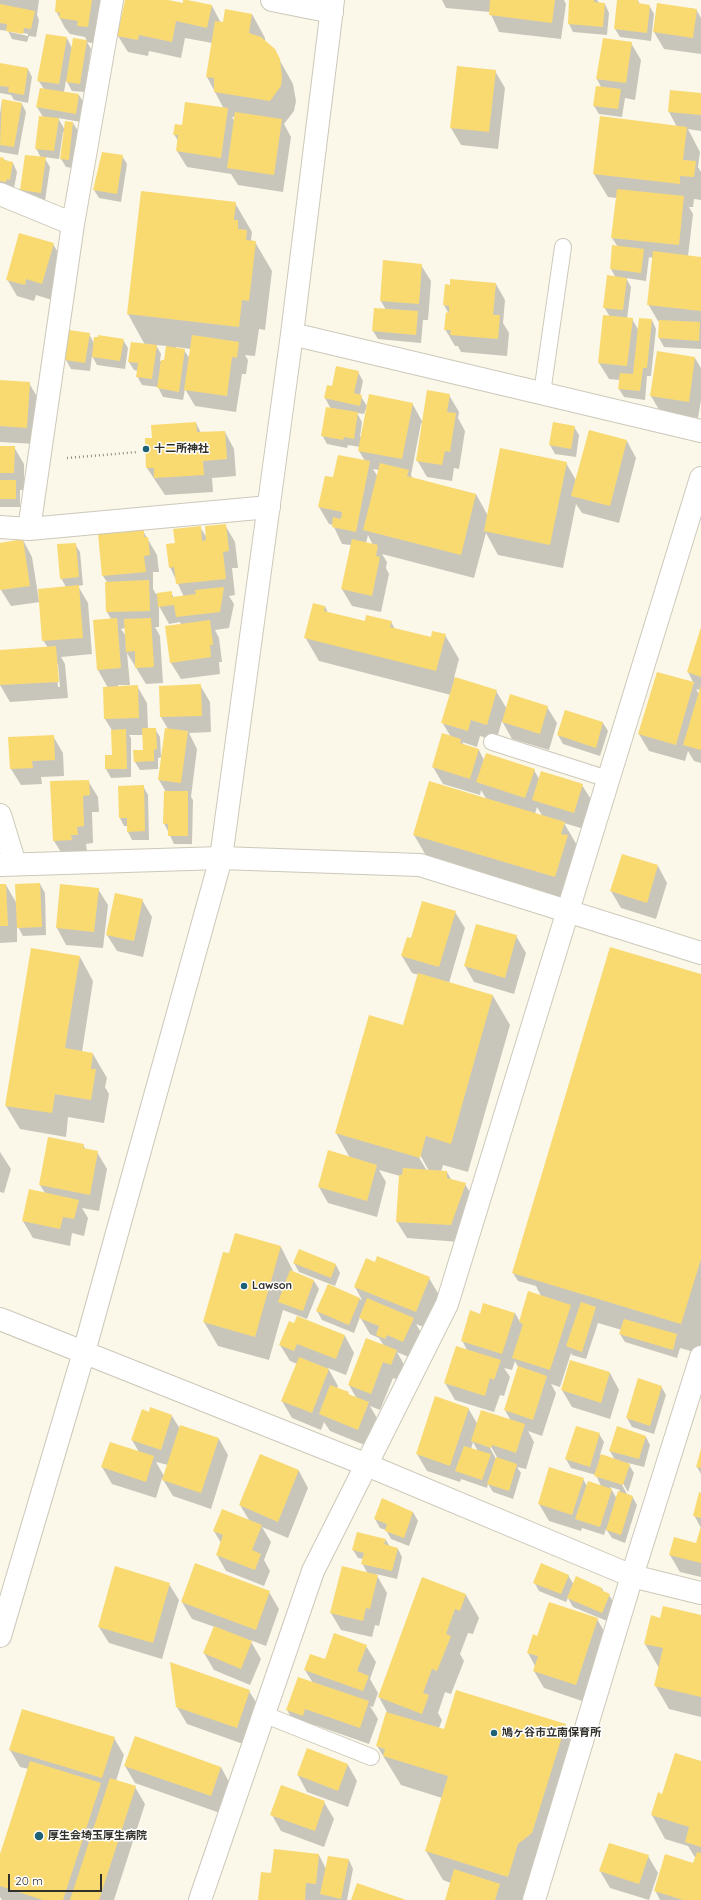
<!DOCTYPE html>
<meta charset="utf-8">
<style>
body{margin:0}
#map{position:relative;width:701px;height:1900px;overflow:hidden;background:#fbf7e9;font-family:Quicksand,sans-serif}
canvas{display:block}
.scale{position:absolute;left:8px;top:1874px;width:94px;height:18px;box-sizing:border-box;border:2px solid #31302a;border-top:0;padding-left:5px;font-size:12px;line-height:14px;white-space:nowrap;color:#31302a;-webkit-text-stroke:3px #fff;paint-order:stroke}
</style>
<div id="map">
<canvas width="701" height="1900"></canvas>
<div class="scale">20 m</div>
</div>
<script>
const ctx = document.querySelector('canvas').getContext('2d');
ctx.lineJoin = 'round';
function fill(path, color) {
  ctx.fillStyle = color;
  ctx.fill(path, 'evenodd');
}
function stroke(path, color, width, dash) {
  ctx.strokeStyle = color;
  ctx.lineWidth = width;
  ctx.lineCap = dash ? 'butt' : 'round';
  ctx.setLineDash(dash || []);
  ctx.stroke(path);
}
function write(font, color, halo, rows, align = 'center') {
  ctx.font = font + ' Quicksand,"Noto Sans JP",sans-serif';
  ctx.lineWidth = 3;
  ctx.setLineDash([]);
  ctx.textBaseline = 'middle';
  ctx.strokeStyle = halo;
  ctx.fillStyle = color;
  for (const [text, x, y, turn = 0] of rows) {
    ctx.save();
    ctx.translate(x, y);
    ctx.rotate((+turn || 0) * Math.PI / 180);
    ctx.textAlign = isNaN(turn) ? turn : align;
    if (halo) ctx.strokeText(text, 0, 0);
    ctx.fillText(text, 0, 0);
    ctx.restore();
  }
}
const shadow = new Path2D(`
 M0,0H39L37,15L39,20L36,37L29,36L27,42L12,39L8,31L0,30ZM10,30L28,34V36L10,32Z
 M57,0H100L103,4L97,44L87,42L91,49L85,92L72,91L66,80L64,92L79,95L84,103L81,122L58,118L65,130L73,123L78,131L73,168L66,167L61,159L65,133L63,132L59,159L44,157L50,167L45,201L26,198L22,190L41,158L36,148L43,117L37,107L40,89H44L38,80L67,38L72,48L74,39L87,41L85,37L70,34L65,28L56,11Z
 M129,0H163L184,5L212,6L221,23L252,14L265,38V42L274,50L293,84L296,101L294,111L284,124L291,137L283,192L238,185L231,174L187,167L177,151L178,141L174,134L182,126L224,109L207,77L212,43L185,38L181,58L149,51L148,56L128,52L118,36ZM232,117H235V122Z
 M442,0H564L566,4L561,39L499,32L490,12L446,8Z
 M570,0H597L600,4H605L609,13L607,35L573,32L569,24Z
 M618,0H638L640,5H649L654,14L651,41L620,37L615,29Z
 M658,5L696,9L701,18V54L664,49L654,32Z
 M604,39L631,43L641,60L635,100L625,98L622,117L599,114L594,106L601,87L597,79Z
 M0,64L28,69L32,77L28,103L14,100L11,95L0,93Z
 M495,71L505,88L498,149L461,145L451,128Z
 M701,94V131L688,129L700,152L698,167L701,172V200L694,199L693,207H689L693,214L688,256L701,258V349L664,347L659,338L660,322L658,321L648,304L653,258L649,257L646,281L626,278L631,287L627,319H632L639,331L652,320L656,329L651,376H647L645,400L624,397L619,389L620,380L609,379L599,363L610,317L604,307L616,278L611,269L618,247L612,238L617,198L608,197L594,174L677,127L669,112Z
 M2,100L22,104L26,112L18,155L0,152V114Z
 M122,156L127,164L121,202L99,198L94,190Z
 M0,158L13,163L17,172L14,188H0Z
 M235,203L252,232L251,240L255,242L272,271L265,330L259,329L255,356L245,355L248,360L246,374H242L236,412L195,406L185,389L183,400L163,397L158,387L142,385L137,376L138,371L134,370L129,362L145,345L128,314ZM156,345L167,346L165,361H160L161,354ZM176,347L191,349L190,359L184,350L176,349Z
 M53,244L63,261L52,300L36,295L34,301L17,296L7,279Z
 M421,265L431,281L428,320H423L421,343L378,339L373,331L386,310L381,301Z
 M496,284L505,300L503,323L509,333L507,356L461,352L458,346H455L445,329L449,314L444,305Z
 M70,331L89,334L94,343L123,340L128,348L125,369L97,365L92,356L90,371L71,369L66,360Z
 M695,358L701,368V400L698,418L661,413L651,396Z
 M358,372L363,381L360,395L367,406L364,414L357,413L362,422L360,437L412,403L423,423L449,395L459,412L458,418L465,431L459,469L454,468L452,481L427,477L417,460L423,424L421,423L411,475L413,479L476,494L488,516L566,463L576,480L627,441L636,458L619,523L582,513L576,504L563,568L498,555L486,533L474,578L382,554L387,562L386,568L389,574L381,612L352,606L342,589L351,545L342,544L333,525L329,524L319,507L325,477L334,478L365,461L359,451L360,447L348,445L347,448L327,444L322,435L331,409L325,398L333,388ZM373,469L379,470L378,477ZM368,535L373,545L366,543Z
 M0,381L29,383L39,400L36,444L0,442Z
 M196,423L201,433L225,432L234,449L236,476L212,478L213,492L165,495L147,468L153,439Z
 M574,427L579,435L576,457L555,454L550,445Z
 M0,447H14L24,464V490H20V507H0Z
 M225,525L235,542L238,568H232L235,595L229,596L234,604L229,628L215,630L219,638L222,662H219L220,674L181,679L171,663L181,625L180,622L169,624L159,606V627H155L160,636L163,683L146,684L127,653L130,685H118V687L137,686L147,703L148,729H155L160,737L161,757L168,729L161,717L160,687L200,685L210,702L211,732L189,733L197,749L191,797L193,800L192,844H174L164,823L166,792L159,780L162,757L158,758V769L140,770L135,762L134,751H144L143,735H129L131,738V777L111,778L106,769V756H113V732L105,719L104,688H108L98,670L111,619L107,612V582L103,576L143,531L157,555L159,572H153V589L156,594L171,592L174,598L184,597L170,567L176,544L200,527L207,538ZM125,628L126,636L121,629Z
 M23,540L32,557L39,601L66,587L61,578L75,544L80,552L83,585L78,586L88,603L92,654L61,657L65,664L68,698L10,702L0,685V651L48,648L43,640L40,602L11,606L1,590L0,544ZM56,664H58L60,687H58Z
 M325,606L328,613L366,622H391L395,629L431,638L445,635L459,659L454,678L496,691L507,709L547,707L557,723L549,750L512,739L502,721L496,741L480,736L477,747L462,742L464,745L479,750L484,760L534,770L539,779L582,785L592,801L584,829L564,823L578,847L569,900L428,859L414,835L487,800L481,790L480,795L443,784L433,767L451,737L442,722L451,695L319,661L305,637ZM537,807L543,817L535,814Z
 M701,629V763L694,761L688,751L685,761L649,751L639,734L657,673L694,684L688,672ZM696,689L700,690L699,694Z
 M565,711L603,723L608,731L600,756L563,744L558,735Z
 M53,736L63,753L64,776L41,777L42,784L21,785L11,769Z
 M88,781L98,797L99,812H92L93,843L86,844L87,851H80L81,857H64L54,841Z
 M143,786L148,795L149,840H132L128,832V826H124L120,818Z
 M658,866L667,883L656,919L621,908L611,891Z
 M40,884L45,893L46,935L23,936L17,925V942L0,943V885H6L17,904Z
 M98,889L108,905L103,948L66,945L57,928Z
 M142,900L152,917L143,957L117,951L107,935Z
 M455,912L465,928L449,983L493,996L510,1025L468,1172L443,1165L441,1172H447L452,1181L465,1184L475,1201L460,1242L407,1238L397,1222L400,1176L379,1170L386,1182L377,1217L328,1203L319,1187L350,1158L336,1133L404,1026L419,975L412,973L402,956L412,939ZM419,1153L429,1171H427L417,1154Z
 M516,936L526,953L514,994L474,982L465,966Z
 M80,957L93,981L82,1052L93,1054L107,1078L105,1087L109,1094L104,1123L68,1117L66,1137L20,1129L6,1106Z
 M701,975V1344L698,1353L680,1348L677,1358L625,1342L620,1334L622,1330L598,1323L586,1359L572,1355L571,1353L560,1387L551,1384L556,1393L542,1436L528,1431L534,1442L526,1469L517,1467L521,1473L513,1499L493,1492L488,1484L487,1488L461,1479L460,1482L427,1471L417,1454L468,1408L478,1425L511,1421L505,1410L518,1367L515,1361L512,1370L504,1368L510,1377L504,1396L500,1395L494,1412L455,1400L445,1383L467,1350L462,1340L480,1315L515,1313L520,1322L541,1296L536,1286L518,1281L513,1273ZM473,1442L478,1451L471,1449ZM489,1443L498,1459H496L488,1444Z
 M83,1145L86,1150L97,1152L107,1169L99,1211L82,1208L88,1218L84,1236L72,1233L70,1246L33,1238L23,1221L45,1193L40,1185Z
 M0,1152L11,1169L4,1193L0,1192Z
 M281,1247L294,1273L314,1281L319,1289L307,1319L283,1310L269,1360L218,1346L204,1322L230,1255Z
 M294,1263L336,1265L340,1273L335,1286L299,1272Z
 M376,1263L429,1278L439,1295L426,1328L416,1324L423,1336L413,1359L397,1352L406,1368L401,1381L393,1378L380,1410L370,1406L378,1420L367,1446L330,1431L324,1422L321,1430L292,1418L282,1401L297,1364L290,1361L280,1345L345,1336L354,1353L346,1375L328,1368L338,1386L337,1388L357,1399L349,1385L384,1346L379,1338L370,1334L360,1317L354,1333L322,1320L317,1311L328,1285L362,1300L355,1287Z
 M610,1373L619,1390L610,1419L572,1407L562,1390Z
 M661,1386L666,1395L654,1434L632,1427L627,1418Z
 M151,1409L172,1416L180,1429L219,1439L228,1455L211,1509L173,1496L162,1478L156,1498L112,1484L102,1467L139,1452L132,1440ZM156,1462L168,1465L164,1476Z
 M599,1434L604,1442L600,1455L615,1460L610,1451L646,1437L650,1445L644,1467L628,1463L634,1473L628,1492L621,1480L620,1481L627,1494L632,1496L637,1505L625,1543L612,1538L606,1529L604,1535L582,1528L581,1531L549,1521L539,1504L583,1479L587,1486H601L596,1475L571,1468L566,1459ZM610,1487L620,1490L617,1499Z
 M701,1451V1474L697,1467Z
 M260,1455L299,1471L308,1488L288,1538L262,1527L271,1542L264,1560L270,1571L264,1586L226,1571L217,1555L221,1543L214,1531L249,1520L240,1505Z
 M701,1494V1528L694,1515Z
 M413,1512L418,1521L409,1546L391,1539L386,1530L380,1528L375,1519Z
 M701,1528V1577L680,1572L670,1555L697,1544Z
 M386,1540L390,1547L398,1549L402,1557L397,1579L376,1574L387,1593L379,1626L375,1625L372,1637L341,1630L331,1613L368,1574L362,1563L363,1559L358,1558L353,1550Z
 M568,1575L574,1585L602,1588L604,1593L609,1595L614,1603L607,1621L573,1607L568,1598L566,1602L539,1591L534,1582Z
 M423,1579L466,1595L479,1618L473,1634L468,1633L460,1654L464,1661L451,1694L445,1692L438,1713L442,1720L439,1728L445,1730L565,1725L582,1754L526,1900H446L451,1883L443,1880L426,1851L442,1798L401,1785L377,1746L387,1712L379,1697Z
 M169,1584L179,1600L162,1659L109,1643L99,1627Z
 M269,1592L279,1609L266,1646L250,1640L261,1659L250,1685L214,1670L204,1653L215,1627L192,1619L182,1602Z
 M701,1616V1717L669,1709L655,1685L659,1668L645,1644L660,1619Z
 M597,1619L607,1636L585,1702L544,1688L534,1671L535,1666L528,1653L538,1637Z
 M366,1646L376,1662L370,1679L378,1693L373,1707L370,1706L378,1719L369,1744L315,1725L312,1732L297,1727L287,1710L313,1683L305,1670Z
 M249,1691L259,1707L246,1745L187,1724L177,1707Z
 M114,1738L124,1755L116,1781L135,1787L145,1804L114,1900H2L0,1897V1857L29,1769L20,1767L10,1750Z
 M701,1762V1900H660L655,1890L694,1865L696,1859L688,1846L665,1839L652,1815L663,1795Z
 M348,1765L357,1781L348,1807L307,1792L298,1775Z
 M125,1766L221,1767L230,1784L220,1813L135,1783Z
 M324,1802L334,1819L324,1847L281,1831L272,1815Z
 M319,1855L326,1869L349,1860L353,1869L347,1900H259L272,1874Z
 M648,1856L658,1873L649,1900L610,1888L600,1871Z`);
const building = new Path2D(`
 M56,0H92L88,27L77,26L78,21L59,18L60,13L55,12Z
 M125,0H168L183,3V0H187L212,5L207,28L176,21L172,42L139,35L138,40L117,36Z
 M490,0H555L552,23L489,15Z
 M569,0H594V2L605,3L603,27L568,24Z
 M617,0H638V3L650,5L647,33L614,29Z
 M657,3L697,9L693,38L653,32Z
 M0,4L35,11L31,29L24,28L23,34L6,31L7,24L0,23Z
 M225,9L252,14L249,33L261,37L275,49L280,59L282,77L281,86L270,101L214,92V78L206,77L215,21L223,22Z
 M46,34L67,37L59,84L37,81Z
 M73,38L87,40L80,84L66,82Z
 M603,38L632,42L626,83L596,79Z
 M0,63L28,68L24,95L8,92L9,87L0,86Z
 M457,66L496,70L489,132L450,128Z
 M596,86L621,89L618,109L593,106Z
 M40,88L79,94L76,114L36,107Z
 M670,90L701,93V115L668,112Z
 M2,99L22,103L14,147L0,145Z
 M185,102L228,108L221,158L176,151L178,135H173L175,124L182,125Z
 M235,112L282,119L274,175L227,168Z
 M39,116L59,118L54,151L35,149Z
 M600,116L687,127L683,160L696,161L694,177L680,176V184L593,174Z
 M65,121L73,122L69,160L60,159Z
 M102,152L123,155L117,194L93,190Z
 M25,155L46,157L41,193L20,190Z
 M0,157L4,158V160L13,162L10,180L7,179L6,182L0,181Z
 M617,189L684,196L679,245L611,238Z
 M141,191L236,202L234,220H238V229L247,230L246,240L256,241L249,301L242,300L239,327L127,314Z
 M19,233L54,243L42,284L26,279L25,285L6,280Z
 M612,245L644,249L641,273L610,269Z
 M653,251L701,257V311L647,305Z
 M383,260L422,264L419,304L380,301Z
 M607,275L627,278L623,310L603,308Z
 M450,279L496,283L493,315H500L498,339L450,335L451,330H444L446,312L449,313V306L443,305L445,284L450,285Z
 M374,308L418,311L416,335L372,331Z
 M603,315L633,318L627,366L598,363Z
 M639,318L652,319L647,368H643L640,391L618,389L620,373L633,374Z
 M659,320L700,322L699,341L658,338Z
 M69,330L90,333L85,363L65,360Z
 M98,335L124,339L120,361L92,357L94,337H98Z
 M192,335L239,342L237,358L232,357L227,396L184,390Z
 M131,342L157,345L152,379L136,377L138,363L128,362Z
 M166,346L185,349L179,392L157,388L161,360H164Z
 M657,351L695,357L689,402L650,396Z
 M336,366L359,371L354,393L362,395L360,406L324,398L327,385L332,386Z
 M0,380L30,382L27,428L0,426Z
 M427,390L450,394L447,412L456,413L450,452L445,451L442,465L416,461Z
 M369,394L413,403L402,459L358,451Z
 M326,407L358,412L354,439L344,437L343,440L321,436Z
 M196,422L197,432L225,431L227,459L203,461L204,475L154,478V468H146L145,438H152L151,425Z
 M553,422L575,426L571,449L549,445Z
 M589,430L627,440L610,506L571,496Z
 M0,446H15L14,473H0Z
 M500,448L567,462L550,545L484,531Z
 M338,455L370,461L356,532L332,527L333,517L341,519L342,512L318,507L325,476L333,477Z
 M380,463L409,470L407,476L476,494L461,555L363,530Z
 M0,480H16V499H0Z
 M226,524L229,551L223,552L226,579L176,584L174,567L169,568L166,544L175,543L173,529L201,526L202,541L206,540L205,526Z
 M144,530V537H148L150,555L144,556L146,572L102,576L98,534Z
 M23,539L30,586L0,590V543Z
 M352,539L378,545L376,556L380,557L372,596L341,589Z
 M76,543L79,577L60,579L57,544Z
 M149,580L150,611L106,612L105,582Z
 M79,585L83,638L42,641L38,589Z
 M224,587L220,612L176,617L174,605L158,607L157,593L172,591V597L196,594L195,590Z
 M313,603L325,606L324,611L365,621L366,615L392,621L390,627L431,637L432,631L446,634L436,671L304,638Z
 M117,618L121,668L97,670L93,620Z
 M151,618L154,667L135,668V651L126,652L124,619Z
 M210,620L213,645H210L211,657L170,663L165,626Z
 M701,627V677L687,672Z
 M56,646L59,682L0,685V650Z
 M657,672L694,682L676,745L638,734Z
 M455,677L497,690L487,725L471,720L468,731L441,723Z
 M201,684L202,716L160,717L159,686Z
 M138,685L139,718L104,719L103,687Z
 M701,685V750L683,745Z
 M510,694L548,706L540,734L502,722Z
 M565,710L603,722L596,748L557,735Z
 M142,728H156L157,749L154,750V761L134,762L133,750H143Z
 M165,728L188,731L181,783L158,780Z
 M126,729L127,769H105V755H112L111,730Z
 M442,733L461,739L460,743L479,749L470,779L432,767Z
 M54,735L55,760L32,761L33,768L10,769L8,737Z
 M486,753L535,769L525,798L476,782Z
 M541,771L583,784L574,813L532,800Z
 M89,780L90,795L83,796L84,826L77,827L78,835H71L72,840L53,841L50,781Z
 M429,781L565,822L561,834L568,835L555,877L413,835Z
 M144,785L145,831L127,832V818H119L118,786Z
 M164,791H188V836H168V824H163Z
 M622,854L658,865L647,903L610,891Z
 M40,883L42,927L17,928L15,884Z
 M0,884H6L8,926H0Z
 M60,884L99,888L94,932L56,928Z
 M115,893L143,899L134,941L106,935Z
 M422,901L456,911L439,967L401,956L407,937L411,938Z
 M476,924L517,935L505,978L464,966Z
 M610,947L701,974V1259L681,1324L512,1273Z
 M31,948L80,956L65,1048L93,1053L91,1069H96L91,1100L55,1094L52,1113L5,1106Z
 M418,973L493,995L451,1144L426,1136L420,1158L335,1133L369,1015L403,1025Z
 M48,1137L84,1144L83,1148L98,1151L90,1195L39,1185Z
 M328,1150L377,1165L367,1201L318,1187Z
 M403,1168L447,1171V1178L466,1183L451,1225L396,1222L399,1175H402Z
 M29,1189L79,1200L74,1219L63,1217L60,1229L22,1221Z
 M235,1233L281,1246L255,1337L203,1322L223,1252L229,1253Z
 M299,1249L336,1264L331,1278L293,1263Z
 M377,1256L430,1277L416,1312L354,1287L366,1258L375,1262Z
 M290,1270L314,1280L303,1311L278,1302Z
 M328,1284L360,1298L349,1325L316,1311Z
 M528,1291L571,1305L550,1370L512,1358L523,1324L519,1322Z
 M367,1298L414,1318L403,1342L387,1335L385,1339L376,1335L379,1326L359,1318Z
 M581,1302L596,1307L582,1352L566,1346Z
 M483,1303L515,1313L502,1354L461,1341L470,1310L480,1314Z
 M297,1316L345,1335L336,1359L297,1344L294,1351L279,1345L289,1321L294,1323Z
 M624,1319L677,1334L673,1350L619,1334Z
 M366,1338L397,1350L391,1365L383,1362L371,1394L348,1385Z
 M456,1346L501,1360L494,1380L490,1378L485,1396L444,1383Z
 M299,1357L329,1369L312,1413L281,1401Z
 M570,1360L610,1372L601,1403L561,1390Z
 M518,1366L547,1376L533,1420L504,1410Z
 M638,1378L662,1386L650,1426L626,1418Z
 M330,1385L349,1392L348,1394L369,1402L358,1430L319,1414Z
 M435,1396L469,1408L450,1466L416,1454Z
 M150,1407L172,1415L161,1450L131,1440L142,1409L149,1412Z
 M481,1410L525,1424L516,1453L492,1445L491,1448L471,1441Z
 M180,1425L219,1438L201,1493L162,1480Z
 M576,1426L600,1433L590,1467L565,1459Z
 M617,1426L646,1436L639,1459L609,1451Z
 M110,1442L154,1456L146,1482L101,1467Z
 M464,1446L491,1454L482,1480L455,1471Z
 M701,1449V1468L696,1467Z
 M260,1454L299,1470L278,1522L239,1505Z
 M601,1454L630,1464L623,1485L594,1476Z
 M496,1457L517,1464L509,1491L487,1484Z
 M549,1467L584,1478L572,1515L538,1504Z
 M588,1481L612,1489L600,1527L575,1519Z
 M618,1491L633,1496L621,1535L606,1530Z
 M699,1492L701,1493V1518L693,1516Z
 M382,1498L413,1512L404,1538L385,1531L387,1524L374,1519Z
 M222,1509L262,1525L252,1550L261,1554L255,1570L216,1555L223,1535L213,1531Z
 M701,1526V1563L669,1555L674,1537L696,1543Z
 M357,1532L386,1539L384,1544L398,1548L392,1571L361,1564L364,1553L352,1550Z
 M195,1563L270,1591L256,1630L181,1602Z
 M541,1563L569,1575L561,1594L533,1583Z
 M115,1566L170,1583L153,1643L98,1627Z
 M342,1566L378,1575L370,1609L366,1608L363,1621L330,1613Z
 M576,1576L602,1588L601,1590L610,1594L602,1613L567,1598Z
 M422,1577L466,1594L460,1611L455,1609L446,1634L451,1636L437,1671L432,1669L423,1693L429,1695L422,1714L378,1697Z
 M549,1602L598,1618L576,1685L533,1671L538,1656L527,1653L533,1634L537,1636Z
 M663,1606L701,1615V1697L654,1686L663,1648L644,1644L651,1615L660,1618Z
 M214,1626L252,1641L241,1669L203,1653Z
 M334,1633L367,1645L357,1671L369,1676L363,1691L304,1670L310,1654L325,1659Z
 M170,1662L250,1690L237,1728L176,1707Z
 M298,1677L369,1701L360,1728L305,1709L303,1716L286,1710Z
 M456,1690L566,1724L532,1833L518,1844L508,1877L425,1851L448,1776L383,1756L385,1749L376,1746L386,1712L444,1729Z
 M22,1709L115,1737L102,1778L9,1750Z
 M135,1736L221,1767L211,1796L124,1766Z
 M307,1748L348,1764L338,1791L297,1775Z
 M675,1753L701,1761V1847L685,1842L689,1827L651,1815L658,1792L662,1794Z
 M30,1761L101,1783L63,1900H43L0,1886V1854Z
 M110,1778L136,1786L99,1900H70Z
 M281,1785L325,1801L315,1831L270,1815Z
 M609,1843L649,1855L639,1884L599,1871Z
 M274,1849L319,1854L316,1884L306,1883L305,1900H258L261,1872L271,1873Z
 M697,1852L701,1853V1900H683L654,1891L665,1854L693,1863Z
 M328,1856L349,1859L341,1899L320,1894Z
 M454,1869L500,1884L495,1900H445Z
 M357,1883L406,1900H351Z`);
const path = new Path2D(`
 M67,458L138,452`);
const lane = new Path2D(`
 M542,393L563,247
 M492,742L608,779
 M263,1714L371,1757`);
const street = new Path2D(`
 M272,0L332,12
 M0,194L73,224
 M0,527L29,529L269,507
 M29,529L73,224L112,0
 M0,815L15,864
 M0,865L221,858L420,865L701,953
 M200,1900L313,1571L447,1304L701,478
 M534,1900L632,1576L701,1357`);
const secondary = new Path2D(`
 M292,334L701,431
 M0,1319L367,1465L632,1576L701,1593
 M0,1636L84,1352L221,858L292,334L333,0`);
const markers = [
 [146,449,4,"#1e6074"],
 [244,1286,4,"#1e6074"],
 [494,1733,4,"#1e6074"],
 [39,1836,5,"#1e6074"]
];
const poiNames = [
 ["十二所神社",154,449],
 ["Lawson",252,1286],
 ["鳩ヶ谷市立南保育所",502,1733],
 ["厚生会埼玉厚生病院",48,1836]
];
fill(shadow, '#0003');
fill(building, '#f9da71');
stroke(lane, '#ccc8ba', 18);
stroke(street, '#ccc8ba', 24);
stroke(secondary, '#ccc8ba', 24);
stroke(path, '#908d83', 2.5, [1, 3]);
stroke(lane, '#fff', 16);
stroke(street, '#fff', 22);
stroke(secondary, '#fff', 22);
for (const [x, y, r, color] of markers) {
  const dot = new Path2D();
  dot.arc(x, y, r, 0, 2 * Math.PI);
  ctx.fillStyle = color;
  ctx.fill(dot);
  stroke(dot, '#fff', 1.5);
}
write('bold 11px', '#31302a', '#fff', poiNames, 'left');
</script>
